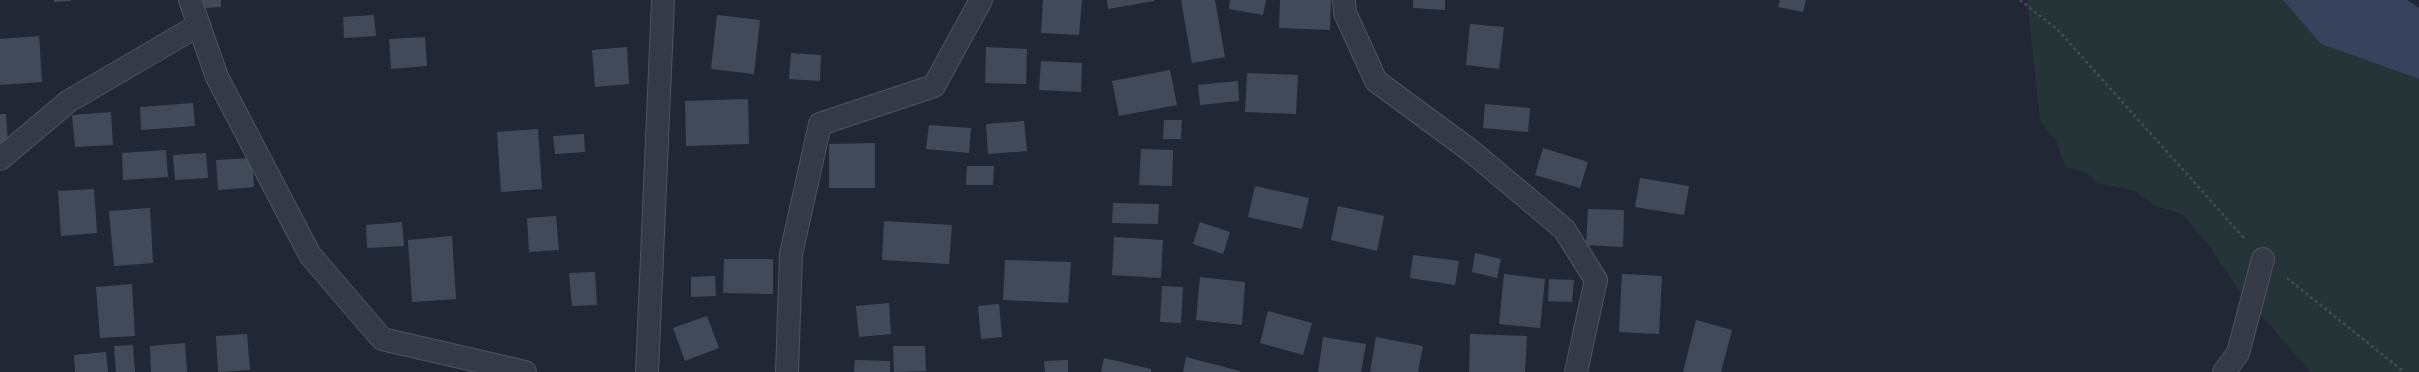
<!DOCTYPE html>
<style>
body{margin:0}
canvas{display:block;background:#212735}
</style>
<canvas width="2419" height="372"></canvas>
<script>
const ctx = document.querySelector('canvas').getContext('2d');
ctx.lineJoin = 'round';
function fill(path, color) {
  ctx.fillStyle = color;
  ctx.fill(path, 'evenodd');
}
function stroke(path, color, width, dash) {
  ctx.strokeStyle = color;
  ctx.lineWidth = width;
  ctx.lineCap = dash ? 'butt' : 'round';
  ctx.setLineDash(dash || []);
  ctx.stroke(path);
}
const green = new Path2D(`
 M2027,0H2283L2321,44L2419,79V372H2311L2239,290L2205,240L2182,214L2155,206L2135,191L2096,183C2091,173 2077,169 2066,168L2056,141L2040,120Z`);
const water = new Path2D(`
 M2283,0H2407L2419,8V79L2321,44Z`);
const building = new Path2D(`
 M54,0H71V1L54,2Z
 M201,0H221V7L202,8Z
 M1043,0H1082L1079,35L1041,33Z
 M1107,0H1154V1L1108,9Z
 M1181,0H1215L1225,57L1192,63Z
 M1230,0H1266L1263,15L1229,9Z
 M1280,0H1331L1330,30L1279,28Z
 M1413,0H1445V10L1413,8Z
 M1780,0H1806L1803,12L1778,7Z
 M374,15L376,36L344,38L343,17Z
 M717,15L760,20L754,74L711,69Z
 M1470,24L1504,27L1499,69L1466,65Z
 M39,36L42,82L0,85V39Z
 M425,37L427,66L391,69L389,39Z
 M627,47L629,84L595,87L592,50Z
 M986,47L1027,49L1026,84L985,83Z
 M791,53L821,55L820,81L789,79Z
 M1041,61L1082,63L1081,92L1039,90Z
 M1170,70L1177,105L1119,116L1112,81Z
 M1247,73L1298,75L1296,114L1245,112Z
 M1238,81L1239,101L1200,105L1198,85Z
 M748,99L749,144L686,146L685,101Z
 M193,103L195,126L141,130L140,107Z
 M1485,104L1530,108L1528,132L1483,128Z
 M111,112L113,145L75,147L72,115Z
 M0,114H6L8,144H0Z
 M1164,120H1182L1181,139H1163Z
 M1024,121L1027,151L988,154L986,124Z
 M929,125L971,128L969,153L926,149Z
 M538,129L542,189L501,192L497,132Z
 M584,134L585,152L555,154L553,136Z
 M875,143V188H829V144Z
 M1543,148L1588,162L1580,188L1535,175Z
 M1141,149L1173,150L1172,186L1139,185Z
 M166,150L168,177L123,180L122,153Z
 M206,153L208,178L175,180L173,155Z
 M252,158L254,187L218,190L216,160Z
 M967,166H994L993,185H966Z
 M1640,178L1689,186L1684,215L1635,207Z
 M1255,186L1309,198L1302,229L1248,217Z
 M94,189L97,233L61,236L58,191Z
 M1113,203L1159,204L1158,224L1112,223Z
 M1338,206L1384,216L1377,251L1331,240Z
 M150,208L153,263L114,266L109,211Z
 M1588,209L1624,210L1623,247L1586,245Z
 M556,216L559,250L529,252L527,218Z
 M884,221L952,225L949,264L882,260Z
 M402,222L404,246L367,248L366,225Z
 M1200,222L1230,232L1223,254L1193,244Z
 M452,236L456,299L412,302L408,240Z
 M1114,237L1163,240L1161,278L1112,275Z
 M1475,253L1501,259L1497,278L1472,272Z
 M1413,255L1459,261L1455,285L1410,278Z
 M724,259H773V294L723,293Z
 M1005,260L1071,262L1068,303L1003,300Z
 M595,272L597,305L572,306L569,273Z
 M1504,274L1545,279L1540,328L1499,324Z
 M1622,274L1662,276L1659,334L1619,332Z
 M715,276L716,296L691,297V277Z
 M1200,277L1245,282L1242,325L1196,320Z
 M1549,279L1574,280L1572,302L1548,301Z
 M132,284L135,336L100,338L96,287Z
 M1162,286L1183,287L1181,323L1160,322Z
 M889,303L891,334L859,337L856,306Z
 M999,304L1002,337L981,339L978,306Z
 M1268,311L1312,323L1303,355L1260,343Z
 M707,316L719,348L685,361L673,328Z
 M1696,320L1732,330L1721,372H1683Z
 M247,334L250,370L218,372L216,336Z
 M1470,334L1527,336L1525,372H1469Z
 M1323,337L1366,344L1361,372H1318Z
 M1376,337L1423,346L1418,372H1370Z
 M185,343L187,372H151L150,346Z
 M133,345L135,372H116L114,346Z
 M893,346H925L926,371L894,372Z
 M106,352L108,372H75L74,355Z
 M1186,357L1240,371V372H1183Z
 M1104,358L1151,369V372H1101Z
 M855,360L890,361V372H854Z
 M1068,360V372H1045L1044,361Z`);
const path = new Path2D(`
 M2020,0L2058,30L2244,238
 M2287,278L2404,372`);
const street = new Path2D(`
 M190,0L217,77L310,255L382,339L525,372
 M1344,0L1345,13L1376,81L1471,151L1564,229L1596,280L1576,372
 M0,159L69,101L199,25
 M647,372L663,0
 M787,372L791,254L820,124L934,86L981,0
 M2224,372L2238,353L2263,259`);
fill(green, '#243437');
fill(water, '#37435d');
fill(building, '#424a5a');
stroke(street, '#4f5461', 24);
stroke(path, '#404f54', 2.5, [3, 3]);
stroke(street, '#343a46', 22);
</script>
